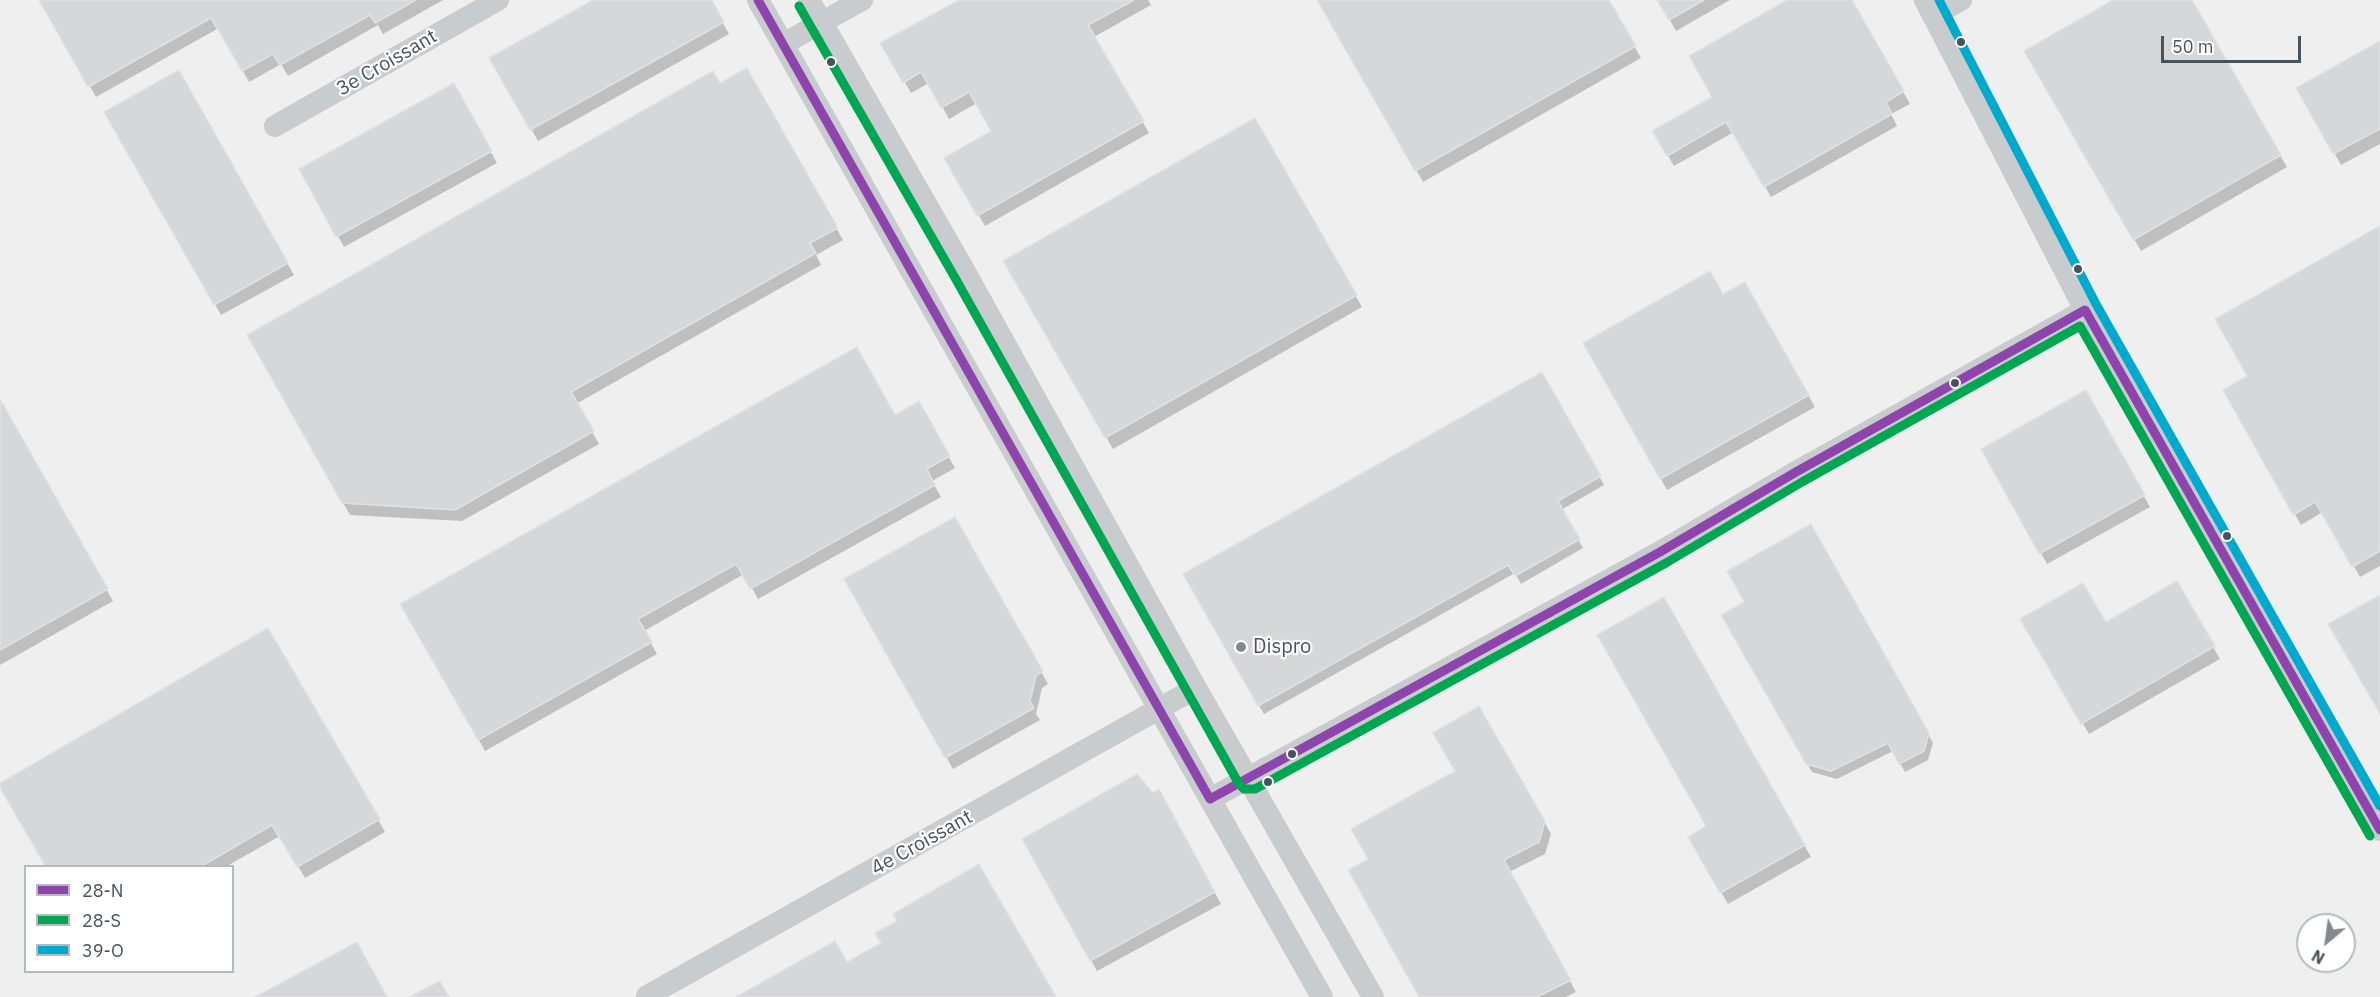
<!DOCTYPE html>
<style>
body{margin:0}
#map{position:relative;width:2380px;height:997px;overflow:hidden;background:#f0efef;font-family:"IBM Plex Sans",sans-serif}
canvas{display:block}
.legend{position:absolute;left:24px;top:865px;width:210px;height:108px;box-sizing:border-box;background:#fff;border:2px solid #b5babe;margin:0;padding:8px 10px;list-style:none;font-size:18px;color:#46535c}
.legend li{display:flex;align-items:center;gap:12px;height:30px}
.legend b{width:30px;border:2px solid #b5babe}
.north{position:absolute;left:2296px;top:913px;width:60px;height:60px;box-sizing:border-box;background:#fff;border:2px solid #b5babe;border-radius:50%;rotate:209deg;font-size:16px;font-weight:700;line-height:24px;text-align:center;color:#46535c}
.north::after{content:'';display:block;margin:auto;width:21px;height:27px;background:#828a8f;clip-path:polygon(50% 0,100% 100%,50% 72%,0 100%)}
.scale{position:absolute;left:2161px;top:36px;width:140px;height:27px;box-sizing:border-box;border:3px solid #46535c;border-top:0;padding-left:8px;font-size:18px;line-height:21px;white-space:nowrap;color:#46535c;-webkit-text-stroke:4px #fff;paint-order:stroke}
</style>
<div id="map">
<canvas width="2380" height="997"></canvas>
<ul class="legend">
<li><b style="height:8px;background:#8e44ad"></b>28-N</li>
<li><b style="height:8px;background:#00a651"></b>28-S</li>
<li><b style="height:8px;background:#00a9ce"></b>39-O</li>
</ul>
<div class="north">N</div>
<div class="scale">50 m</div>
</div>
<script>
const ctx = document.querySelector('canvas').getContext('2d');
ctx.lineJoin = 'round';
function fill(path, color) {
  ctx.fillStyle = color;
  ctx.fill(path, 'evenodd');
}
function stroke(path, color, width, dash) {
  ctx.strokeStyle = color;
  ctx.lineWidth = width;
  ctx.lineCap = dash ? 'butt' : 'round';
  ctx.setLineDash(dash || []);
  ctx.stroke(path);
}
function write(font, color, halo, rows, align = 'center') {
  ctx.font = font + ' "IBM Plex Sans",sans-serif';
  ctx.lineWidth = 4.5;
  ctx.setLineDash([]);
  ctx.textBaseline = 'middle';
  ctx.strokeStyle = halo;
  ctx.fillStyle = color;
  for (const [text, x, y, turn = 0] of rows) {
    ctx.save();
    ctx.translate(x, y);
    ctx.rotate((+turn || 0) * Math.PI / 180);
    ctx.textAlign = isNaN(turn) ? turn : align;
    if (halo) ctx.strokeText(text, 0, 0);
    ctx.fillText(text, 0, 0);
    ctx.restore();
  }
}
const shadow = new Path2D(`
 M40,0H443L383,34L378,25L288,76L281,64L249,82L219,28L96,97Z
 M596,0H710L729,34L538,141L491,58Z
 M962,0H1148L1151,5L1094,37L1149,133L985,226L946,158L993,132L977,103L949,119L929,83L911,93L883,44Z
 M1319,0H1608L1641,58L1423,182Z
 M1659,0H1730L1676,31Z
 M1790,0H1851L1910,104L1891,114L1897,126L1771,197L1734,132L1674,166L1654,131L1714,97Z
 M2116,0H2190L2287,167L2141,251L2026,52Z
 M2380,47V144L2341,165L2298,88Z
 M746,70L843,240L816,255L821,265L576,404L599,444L462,521L350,515L249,336Z
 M179,72L294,275L221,315L106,112Z
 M453,85L497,163L344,247L301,169Z
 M1254,120L1362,307L1113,449L1005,261Z
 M2380,228V566L2360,577L2323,512L2301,525L2225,391L2249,377Z
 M1745,284L1815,407L1667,490L1585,344L1722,296Z
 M1541,374L1604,485L1561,510L1583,548L1521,584L1515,573L1264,714L1185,575Z
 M2086,392L2150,507L2047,564L1983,449Z
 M0,402L113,601L0,665Z
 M925,415L955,468L932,481L941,497L758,599L744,574L644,631L657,654L485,751L402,605Z
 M955,519L1048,684L1042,688L1036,714L1040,720L953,769L846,580Z
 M1810,526L1933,743L1928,760L1905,772L1893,751L1837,779L1812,772L1723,616L1746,603Z
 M2177,583L2220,659L2089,734L2022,620L2105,624Z
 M1664,599L1811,857L1728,904L1690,837L1708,827Z
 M268,630L385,832L305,878L280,836L227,866H47L0,785Z
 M1479,708L1551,834L1545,854L1509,872L1576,992L1566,997H1421L1370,859L1457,772Z
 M1158,791L1221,904L1097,971L1024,839Z`);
const building = new Path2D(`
 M39,0H416L375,23L370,15L280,65L273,54L242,71L211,18L88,87Z
 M593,0H712L724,22L530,130L489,58Z
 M959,0H1134L1088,25L1144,121L977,216L944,158L991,131L969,92L941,108L921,72L903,83L880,43Z
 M1317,0H1609L1636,46L1415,171Z
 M1657,0H1704L1669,20Z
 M1787,0H1852L1904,91L1886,102L1892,114L1764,187L1726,122L1667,156L1652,131L1712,97L1689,56Z
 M2113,0H2192L2281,155L2133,240L2024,51Z
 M2380,41V129L2333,154L2296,88Z
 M747,68L838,228L810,243L816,253L571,392L594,431L455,510L342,503L247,335L713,71L720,83Z
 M179,70L288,263L214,305L104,112Z
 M454,83L492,151L336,237L299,169Z
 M1255,118L1357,295L1105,438L1003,261Z
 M2380,226V551L2352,567L2315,502L2293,515L2223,390L2247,376L2215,319Z
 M1710,271L1723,294L1745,282L1809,395L1660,479L1583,343Z
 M857,347L895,415L919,401L950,456L927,469L935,485L750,589L736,564L638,619L652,642L478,740L400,604Z
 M1542,372L1601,476L1558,501L1580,539L1515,576L1508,565L1258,706L1183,574Z
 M2086,390L2145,495L2039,554L1981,449Z
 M0,399L108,589L0,650Z
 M955,517L1043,671L1036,676L1030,701L1034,708L945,758L844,579Z
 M1811,524L1929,733L1924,751L1899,764L1888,743L1831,771L1806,764L1721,615L1744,602L1727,571Z
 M2177,581L2215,646L2081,724L2020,619L2083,583L2106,622Z
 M2380,595V714L2328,624Z
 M1664,597L1805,845L1720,893L1688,837L1706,826L1597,635Z
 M268,628L380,819L297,867L272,825L200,867H46L0,788V783Z
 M1479,706L1545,821L1539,842L1504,860L1571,980L1537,997H1419L1348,870L1368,859L1351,829L1455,771L1433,733Z
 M1137,774L1153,793L1159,789L1215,892L1090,961L1022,839Z
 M979,864L1056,997H736L835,941L847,962L881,943L875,933L897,921L893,914Z
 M357,942L387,997H255Z
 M440,981L449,997H409Z`);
const minor = new Path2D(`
 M758,0L1322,997
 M809,0L964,270L1196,688L1373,997
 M1925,0L2085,310L2266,632L2380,830
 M1934,15L1961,0
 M783,44L862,0
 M275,126L498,0
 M1210,799L1660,552L1796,472L2085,310
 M647,996L1196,688`);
const bus1 = new Path2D(`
 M758,0L1210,799L1660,552L1796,472L2085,310L2380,830`);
const bus2 = new Path2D(`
 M799,6L954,276L1239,784L1244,789H1255L1666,563L1802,482L2080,326L2370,836`);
const bus3 = new Path2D(`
 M1939,0L2096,304L2380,806`);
const markers = [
 [1961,42,5,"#46535c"],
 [831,62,5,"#46535c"],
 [2078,269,5,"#46535c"],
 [1955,383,5,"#46535c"],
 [2227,536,5,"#46535c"],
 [1241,647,6,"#828a8f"],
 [1292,754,5,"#46535c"],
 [1268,782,5,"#46535c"]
];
const streetNames = [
 ["3e Croissant",387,63,-30],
 ["4e Croissant",922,843,-29]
];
const poiNames = [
 ["Dispro",1253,647]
];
fill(shadow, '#0003');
fill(building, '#d6d7d8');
stroke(building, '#e1e1e2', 1.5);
stroke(minor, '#c9ccce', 22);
stroke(bus1, '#8e44ad', 9);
stroke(bus2, '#00a651', 9);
stroke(bus3, '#00a9ce', 9);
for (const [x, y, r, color] of markers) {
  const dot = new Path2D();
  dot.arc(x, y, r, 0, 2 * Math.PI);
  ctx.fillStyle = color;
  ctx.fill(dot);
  stroke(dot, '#fff', 2);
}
write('20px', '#46535c', '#fff', streetNames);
write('20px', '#46535c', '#fff', poiNames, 'left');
</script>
